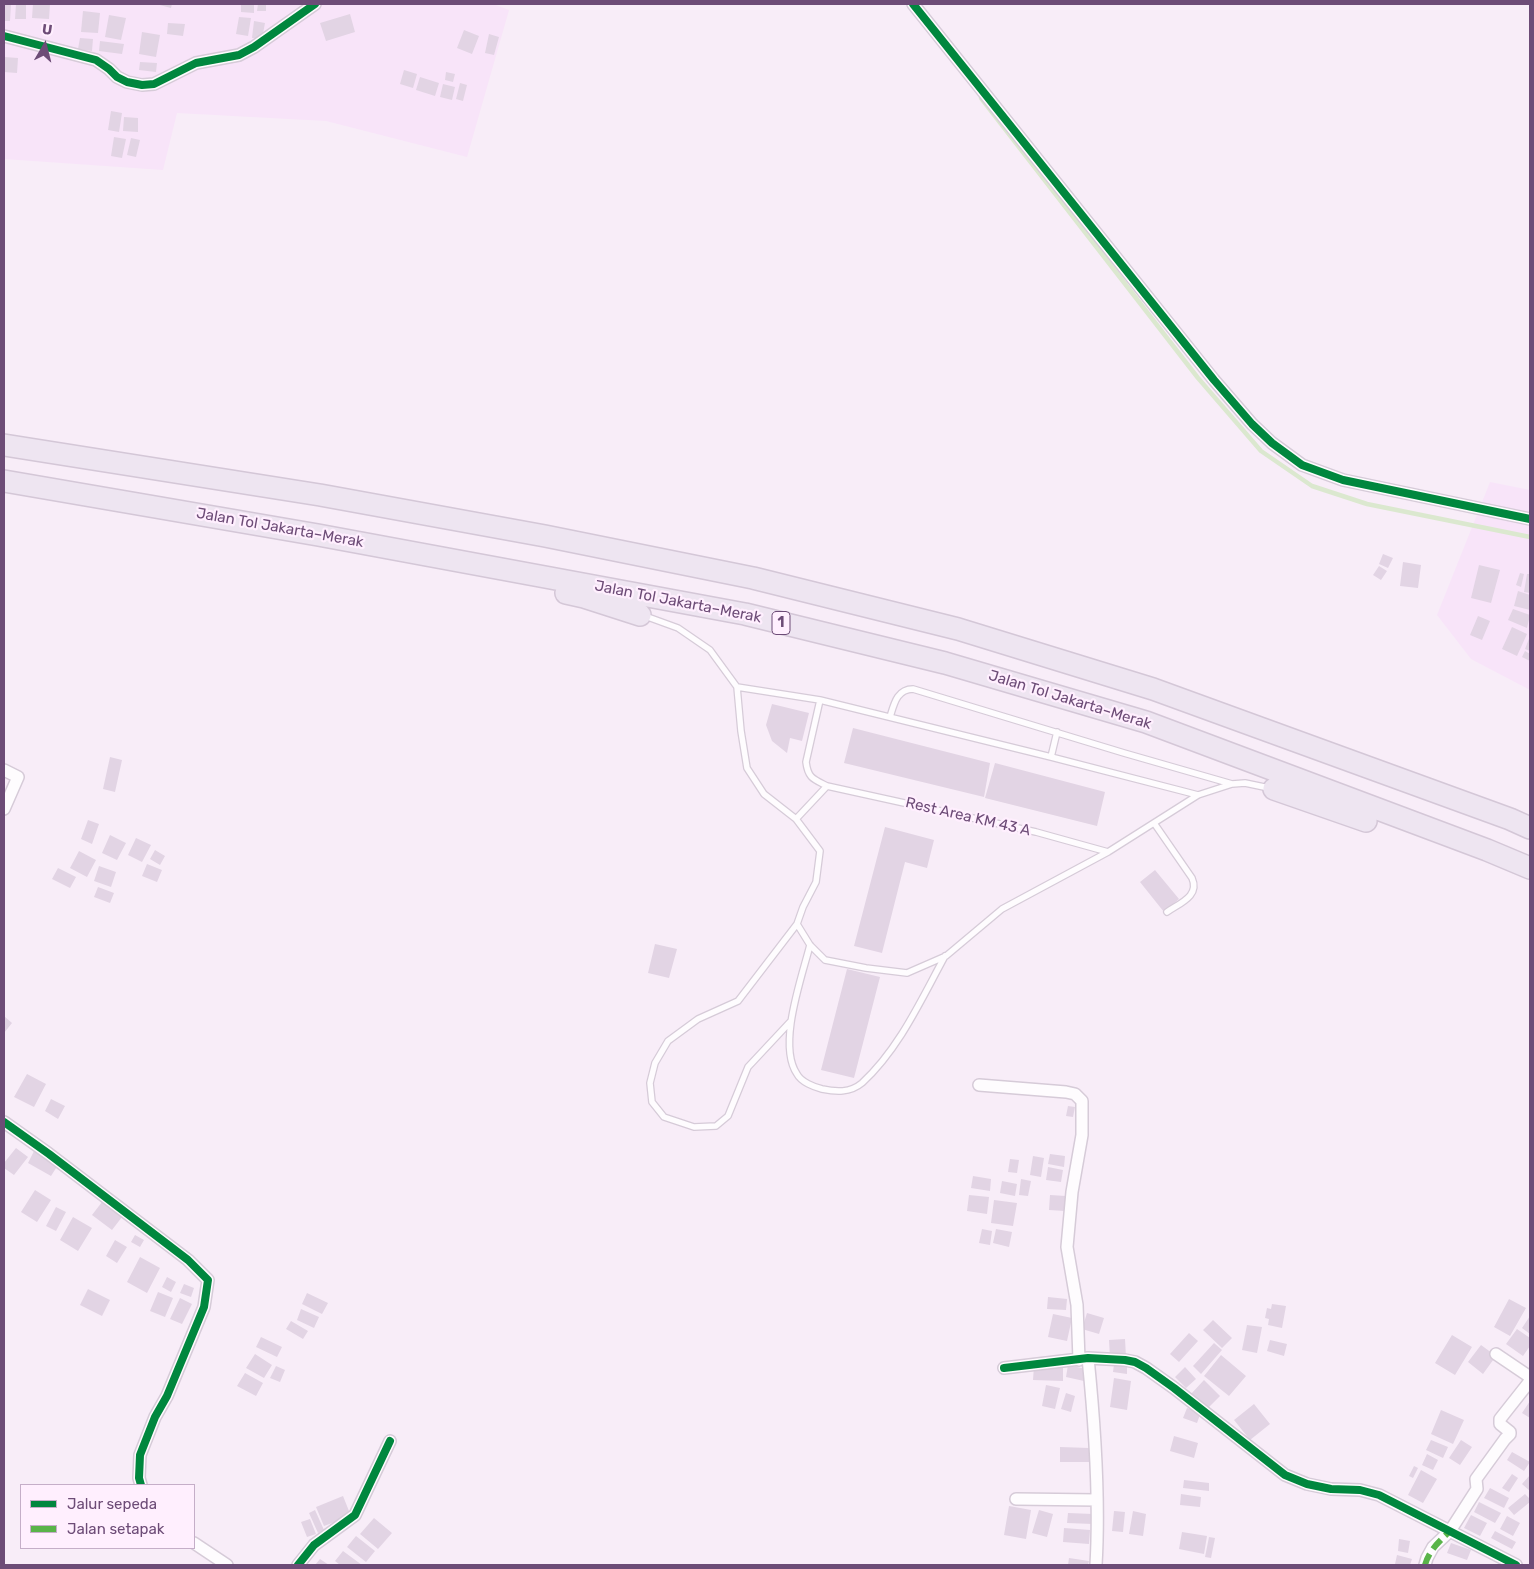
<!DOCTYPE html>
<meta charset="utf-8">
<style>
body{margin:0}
#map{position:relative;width:1534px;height:1569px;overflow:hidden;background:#f8edf8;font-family:Rubik,sans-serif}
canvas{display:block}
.frame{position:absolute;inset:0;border:5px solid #6d4c77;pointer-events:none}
.legend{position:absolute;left:20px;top:1484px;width:175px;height:65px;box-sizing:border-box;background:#ffeffe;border:1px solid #c5aec8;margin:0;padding:6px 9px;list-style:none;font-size:15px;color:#6d4c77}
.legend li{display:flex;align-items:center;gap:10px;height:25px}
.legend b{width:25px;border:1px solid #c5aec8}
.north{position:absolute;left:20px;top:20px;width:50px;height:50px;-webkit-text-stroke:4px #ffeffe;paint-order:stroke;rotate:8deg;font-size:14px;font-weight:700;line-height:20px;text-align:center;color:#6d4c77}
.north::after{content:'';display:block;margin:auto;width:18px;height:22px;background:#6d4c77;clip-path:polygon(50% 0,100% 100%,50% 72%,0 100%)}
</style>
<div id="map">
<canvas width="1534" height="1569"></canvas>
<div class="frame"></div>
<ul class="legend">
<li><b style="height:6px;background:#00873e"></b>Jalur sepeda</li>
<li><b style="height:6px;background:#59b449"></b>Jalan setapak</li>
</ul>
<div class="north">U</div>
</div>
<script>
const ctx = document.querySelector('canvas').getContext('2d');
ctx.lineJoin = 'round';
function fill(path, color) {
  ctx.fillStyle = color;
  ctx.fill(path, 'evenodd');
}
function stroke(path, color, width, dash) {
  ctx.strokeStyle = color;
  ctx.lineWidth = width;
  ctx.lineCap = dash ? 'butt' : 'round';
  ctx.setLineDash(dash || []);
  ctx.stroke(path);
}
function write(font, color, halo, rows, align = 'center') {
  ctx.font = font + ' Rubik,sans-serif';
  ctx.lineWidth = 4.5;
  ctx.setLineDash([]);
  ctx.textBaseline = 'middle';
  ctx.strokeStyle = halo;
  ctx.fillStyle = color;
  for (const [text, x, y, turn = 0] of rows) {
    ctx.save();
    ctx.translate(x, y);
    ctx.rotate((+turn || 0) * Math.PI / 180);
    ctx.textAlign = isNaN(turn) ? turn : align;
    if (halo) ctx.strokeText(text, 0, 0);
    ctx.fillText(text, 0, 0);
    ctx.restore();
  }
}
const residential = new Path2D(`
 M4,4H493L509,10L467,157L326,121L177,113L163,170L4,159Z
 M1490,482L1530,490V690L1471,659L1437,615Z`);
const stream = new Path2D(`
 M981,98L1198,378L1261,451L1312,486L1367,504L1530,537`);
const building = new Path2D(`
 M4,4H11L10,21H4Z
 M16,4H26V19H15Z
 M33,4H50L49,19L32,18Z
 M156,4H172L171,8Z
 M241,4H254V13L241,12Z
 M258,4H266V11H257Z
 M83,11L100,13L98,33L81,32Z
 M350,14L355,32L326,41L320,23Z
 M109,15L126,18L121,40L105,37Z
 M239,17L251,18L248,36L236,34Z
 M254,21L265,23L262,39L252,38Z
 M168,23L185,24L183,36L167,34Z
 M464,30L479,36L472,54L457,48Z
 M142,32L160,35L156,57L139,54Z
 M489,34L499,37L494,55L485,53Z
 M80,38L93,39L92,51L78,49Z
 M100,41L124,44L122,54L99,51Z
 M4,57L18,58L17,73L4,72Z
 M140,62L157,63L156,72L139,70Z
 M404,70L417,74L413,88L400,84Z
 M446,72L455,74L453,82L445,80Z
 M420,77L439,83L435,96L416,90Z
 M460,83L467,85L463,101L456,99Z
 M443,84L455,87L452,100L440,97Z
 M111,111L122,113L119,132L108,130Z
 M124,117L138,118V132L123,131Z
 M114,137L126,139L122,158L111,156Z
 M131,138L140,140L136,157L127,155Z
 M1383,554L1393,558L1388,568L1379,564Z
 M1403,562L1421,565L1418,588L1400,586Z
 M1479,565L1500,570L1491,603L1471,598Z
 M1379,566L1387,571L1381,580L1373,575Z
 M1520,573L1524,574L1521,587L1516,585Z
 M1527,574H1530V593L1524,592Z
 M1518,591L1530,595V610L1514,606Z
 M1513,609L1530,615L1527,628L1508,620Z
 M1478,616L1490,621L1482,640L1470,635Z
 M1512,627L1527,634L1517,656L1502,649Z
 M1530,636V651L1525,649Z
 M1525,651L1530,654V661L1522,657Z
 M772,704L809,713L802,741L790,738L787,753L772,741L766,725Z
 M853,728L990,763L984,797L844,763Z
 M110,757L122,760L115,792L103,789Z
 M995,763L1105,792L1097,826L985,798Z
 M88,820L99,824L92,844L81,839Z
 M885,827L934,840L927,868L905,862L882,953L854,946Z
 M110,835L126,843L117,860L102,853Z
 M136,838L151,845L142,862L128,855Z
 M155,850L165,856L160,865L150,859Z
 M79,851L96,860L87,877L70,868Z
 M147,864L162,870L157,882L142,876Z
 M99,866L116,872L111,887L94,881Z
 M58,868L76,877L70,888L52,879Z
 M1155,870L1179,899L1164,912L1140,882Z
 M98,887L114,893L110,903L94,897Z
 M655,944L677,949L669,978L648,973Z
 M847,969L880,977L854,1078L821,1070Z
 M4,1016L12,1023L4,1033Z
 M27,1074L46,1084L34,1107L14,1097Z
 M51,1099L65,1106L58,1119L45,1111Z
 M1068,1106L1075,1107L1073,1117L1066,1116Z
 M16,1148L28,1157L14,1175L4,1168V1163Z
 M34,1151L58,1165L51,1176L28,1163Z
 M1050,1154L1065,1156L1064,1167L1048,1164Z
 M1033,1156L1044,1158L1041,1177L1030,1175Z
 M1010,1159L1019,1160L1017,1173L1008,1172Z
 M1048,1167L1063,1170L1061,1182L1046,1180Z
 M973,1176L991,1179L990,1191L971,1188Z
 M1021,1179L1031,1181L1028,1196L1019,1195Z
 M1002,1181L1017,1184L1015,1196L1000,1193Z
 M35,1190L51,1200L37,1222L21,1212Z
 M969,1195L989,1197L987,1214L967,1211Z
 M1050,1195L1066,1196L1065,1211L1049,1210Z
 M994,1200L1017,1203L1013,1226L991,1223Z
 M102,1202L122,1217L112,1230L92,1215Z
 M56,1207L66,1212L56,1231L46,1226Z
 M73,1217L92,1228L78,1251L60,1240Z
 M982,1229L992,1231L990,1245L979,1243Z
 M996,1229L1012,1232L1009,1247L993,1243Z
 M135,1235L144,1240L140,1247L131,1242Z
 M115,1240L127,1247L117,1263L106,1256Z
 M140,1257L160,1268L147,1293L127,1282Z
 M167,1277L176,1282L171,1292L162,1287Z
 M184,1284L194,1288L191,1297L180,1293Z
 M88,1289L110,1300L102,1316L80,1305Z
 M158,1292L173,1298L165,1317L150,1311Z
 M307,1293L328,1303L322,1314L302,1304Z
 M1048,1297L1067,1299L1066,1310L1047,1309Z
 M180,1298L192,1304L182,1324L170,1319Z
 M1509,1299L1526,1308L1510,1336L1494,1327Z
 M1272,1304L1286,1306L1282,1328L1268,1325L1269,1319L1265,1318L1267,1308L1271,1309Z
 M301,1309L319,1317L314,1328L297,1320Z
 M1087,1313L1104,1318L1099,1334L1082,1329Z
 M1053,1314L1072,1318L1067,1341L1048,1337Z
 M1530,1316V1334L1522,1328Z
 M1213,1320L1232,1338L1222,1348L1203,1330Z
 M291,1321L308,1331L303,1339L286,1329Z
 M1247,1325L1262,1327L1257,1353L1242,1350Z
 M1517,1329L1530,1338V1346L1523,1356L1506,1344Z
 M1189,1333L1198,1341L1179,1362L1170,1354Z
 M1452,1335L1472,1347L1455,1375L1435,1363Z
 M261,1337L282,1347L277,1357L256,1347Z
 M1125,1339L1126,1357L1110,1358L1109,1340Z
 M1270,1340L1287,1344L1284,1356L1267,1351Z
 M1214,1343L1222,1350L1201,1374L1193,1366Z
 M1481,1345L1496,1356L1483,1374L1468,1362Z
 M255,1354L272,1365L264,1378L246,1368Z
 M1221,1355L1246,1376L1229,1396L1204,1376Z
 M1114,1364L1127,1365V1374L1113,1372Z
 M1068,1365L1086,1369L1084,1381L1066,1377Z
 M276,1366L285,1370L280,1382L270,1378Z
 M1034,1366L1063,1367V1381L1033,1380Z
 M1185,1367L1196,1379L1186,1388L1175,1377Z
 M245,1373L263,1383L256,1396L237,1386Z
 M1114,1378L1131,1381L1127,1410L1110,1407Z
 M1204,1380L1220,1396L1207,1409L1191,1394Z
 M1046,1385L1060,1388L1055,1409L1042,1406Z
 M1066,1393L1075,1396L1071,1412L1061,1409Z
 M1530,1401V1418L1522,1413Z
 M1254,1404L1270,1424L1250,1440L1234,1420Z
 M1187,1408L1201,1412L1197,1423L1183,1418Z
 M1441,1410L1464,1420L1453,1444L1431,1434Z
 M1174,1436L1198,1443L1194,1458L1170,1451Z
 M1431,1440L1448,1447L1443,1458L1426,1450Z
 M1461,1440L1472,1447L1460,1465L1449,1458Z
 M1060,1447L1089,1448V1462H1060Z
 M1512,1452L1530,1462L1524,1471L1507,1460Z
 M1427,1454L1438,1460L1433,1470L1422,1465Z
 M1414,1466L1418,1468L1413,1478L1409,1476Z
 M1421,1470L1437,1479L1423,1503L1408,1495Z
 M1512,1474L1518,1478L1509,1492L1502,1488Z
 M1530,1475V1491L1522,1484Z
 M1184,1480L1209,1483V1491L1183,1488Z
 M1490,1488L1509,1498L1504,1508L1484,1498Z
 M1181,1494L1201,1497L1200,1507L1180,1505Z
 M1525,1494L1530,1499V1502L1514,1515L1508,1508Z
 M343,1496L351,1516L324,1526L316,1507Z
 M1479,1502L1501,1513L1495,1523L1474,1512Z
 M1009,1506L1031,1510L1026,1539L1004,1535Z
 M315,1510L324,1530L318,1533L309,1513Z
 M1039,1510L1053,1514L1047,1537L1032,1533Z
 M1114,1511L1125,1512L1123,1532L1112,1531Z
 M1133,1511L1146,1514L1143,1536L1129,1534Z
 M1068,1513L1093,1514V1524L1067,1523Z
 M1471,1515L1487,1523L1480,1536L1464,1528Z
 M1507,1516L1520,1523L1513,1536L1500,1529Z
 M374,1518L392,1533L378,1549L360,1534Z
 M310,1519L316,1534L307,1537L301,1522Z
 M1064,1528L1090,1530L1089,1544L1063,1542Z
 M1495,1531L1516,1542L1512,1549L1491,1538Z
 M1182,1532L1207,1536L1204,1554L1179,1549Z
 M356,1536L375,1551L366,1562L347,1547Z
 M1209,1537L1215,1538L1211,1558L1205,1557Z
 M1399,1539L1410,1541L1408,1553L1398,1551Z
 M1451,1543L1471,1550L1467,1560L1447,1553Z
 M343,1551L362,1565H340L335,1561Z
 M1397,1555L1412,1559L1410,1565L1395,1564Z
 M1069,1558L1089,1561L1088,1565H1068Z
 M320,1559L329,1565H315Z`);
const lane = new Path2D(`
 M645,616L678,628L710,650L737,687L741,731L747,768L764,794L796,819L820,851L816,882L803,907L797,924L810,945L825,960L866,968L907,973L946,956L1002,909L1108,852L1198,795L1232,784L1245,783L1269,788
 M737,687L820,700L1051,757L1198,795
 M820,700L806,762C808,778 813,779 827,786L1036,832L1108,852
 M890,717C894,704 897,689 913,689L1124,753L1232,784
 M1051,757L1057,732
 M796,819L827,786
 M1154,823L1192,878C1200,896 1180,903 1167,912
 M810,945C802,977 777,1045 797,1074C801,1082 814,1087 822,1089C836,1092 850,1093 862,1083C899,1049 921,1000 945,956
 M791,1021L748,1067L728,1116L716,1126L694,1127L664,1117L652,1102L650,1083L655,1063L668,1041L698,1019L738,1001L797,924`);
const street = new Path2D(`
 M913,4L1214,380L1252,424L1272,443L1302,465L1343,480L1530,519
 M4,36L96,60L109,69L117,77L127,82L142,85L154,84L196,63L239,55L254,47L315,4
 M4,770L18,777L4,809
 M979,1085L1066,1092L1075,1094L1082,1101V1135L1072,1192L1067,1247L1077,1305L1079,1360
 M4,1122L49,1154L188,1260L208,1280L204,1307L167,1396L155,1417L140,1455L139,1478L141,1485
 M1496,1354L1530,1377
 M1088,1358C1095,1427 1100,1497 1096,1565
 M1004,1368L1088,1358L1125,1360L1135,1362L1146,1368L1174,1388L1285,1475L1307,1484L1331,1489L1360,1490L1379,1495L1516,1565
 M1016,1499L1097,1500
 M194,1543L227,1565
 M298,1565L314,1545L355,1515L390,1441
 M1425,1565L1427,1558L1433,1547L1450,1531L1477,1489L1476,1479L1505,1439L1510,1434V1432L1500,1424V1419L1530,1381`);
const highway = new Path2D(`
 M4,445L320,495L545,536L753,578L958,629L1153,689L1510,819L1530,828
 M4,481L318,535L745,614L945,663L1146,722L1487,850L1530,868
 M566,593L584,597L640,615
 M1274,789L1366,821`);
const quiet = new Path2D(`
 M1425,1565C1429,1550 1440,1541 1450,1531`);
const cycleway = new Path2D(`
 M913,4L1214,380L1252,424L1272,443L1302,465L1343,480L1530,519
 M4,36L96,60L109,69L117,77L127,82L142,85L154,84L196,63L239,55L254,47L315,4
 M4,1122L49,1154L188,1260L208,1280L204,1307L167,1396L155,1417L140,1455L139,1478L141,1485
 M1004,1368L1088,1358L1125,1360L1135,1362L1146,1368L1174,1388L1285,1475L1307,1484L1331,1489L1360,1490L1379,1495L1516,1565
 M298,1565L314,1545L355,1515L390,1441`);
const shields = [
 [781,623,18]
];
const shieldNames = [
 ["1",781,623]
];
const streetNames = [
 ["Jalan Tol Jakarta–Merak",280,528,10],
 ["Jalan Tol Jakarta–Merak",678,602,11],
 ["Jalan Tol Jakarta–Merak",1070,700,17],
 ["Rest Area KM 43 A",968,817,13]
];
fill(residential, '#f8e4f9');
stroke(stream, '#dbe8cf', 4.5);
fill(building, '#e2d4e4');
stroke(lane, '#d6cbd8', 8);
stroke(street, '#d6cbd8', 14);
stroke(highway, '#d4c7d7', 24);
stroke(lane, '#fefcfe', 5.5);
stroke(street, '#fefcfe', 11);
stroke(highway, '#eee5f1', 21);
stroke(quiet, '#59b449', 6, [12, 6]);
stroke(cycleway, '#00873e', 8);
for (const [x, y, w] of shields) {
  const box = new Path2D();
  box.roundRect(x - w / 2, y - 11.5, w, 23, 4);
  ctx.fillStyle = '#ffeffe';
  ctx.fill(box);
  stroke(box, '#6d4c77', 1);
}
write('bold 14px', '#6d4c77', null, shieldNames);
write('15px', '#6d4c77', '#ffeffe', streetNames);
</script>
